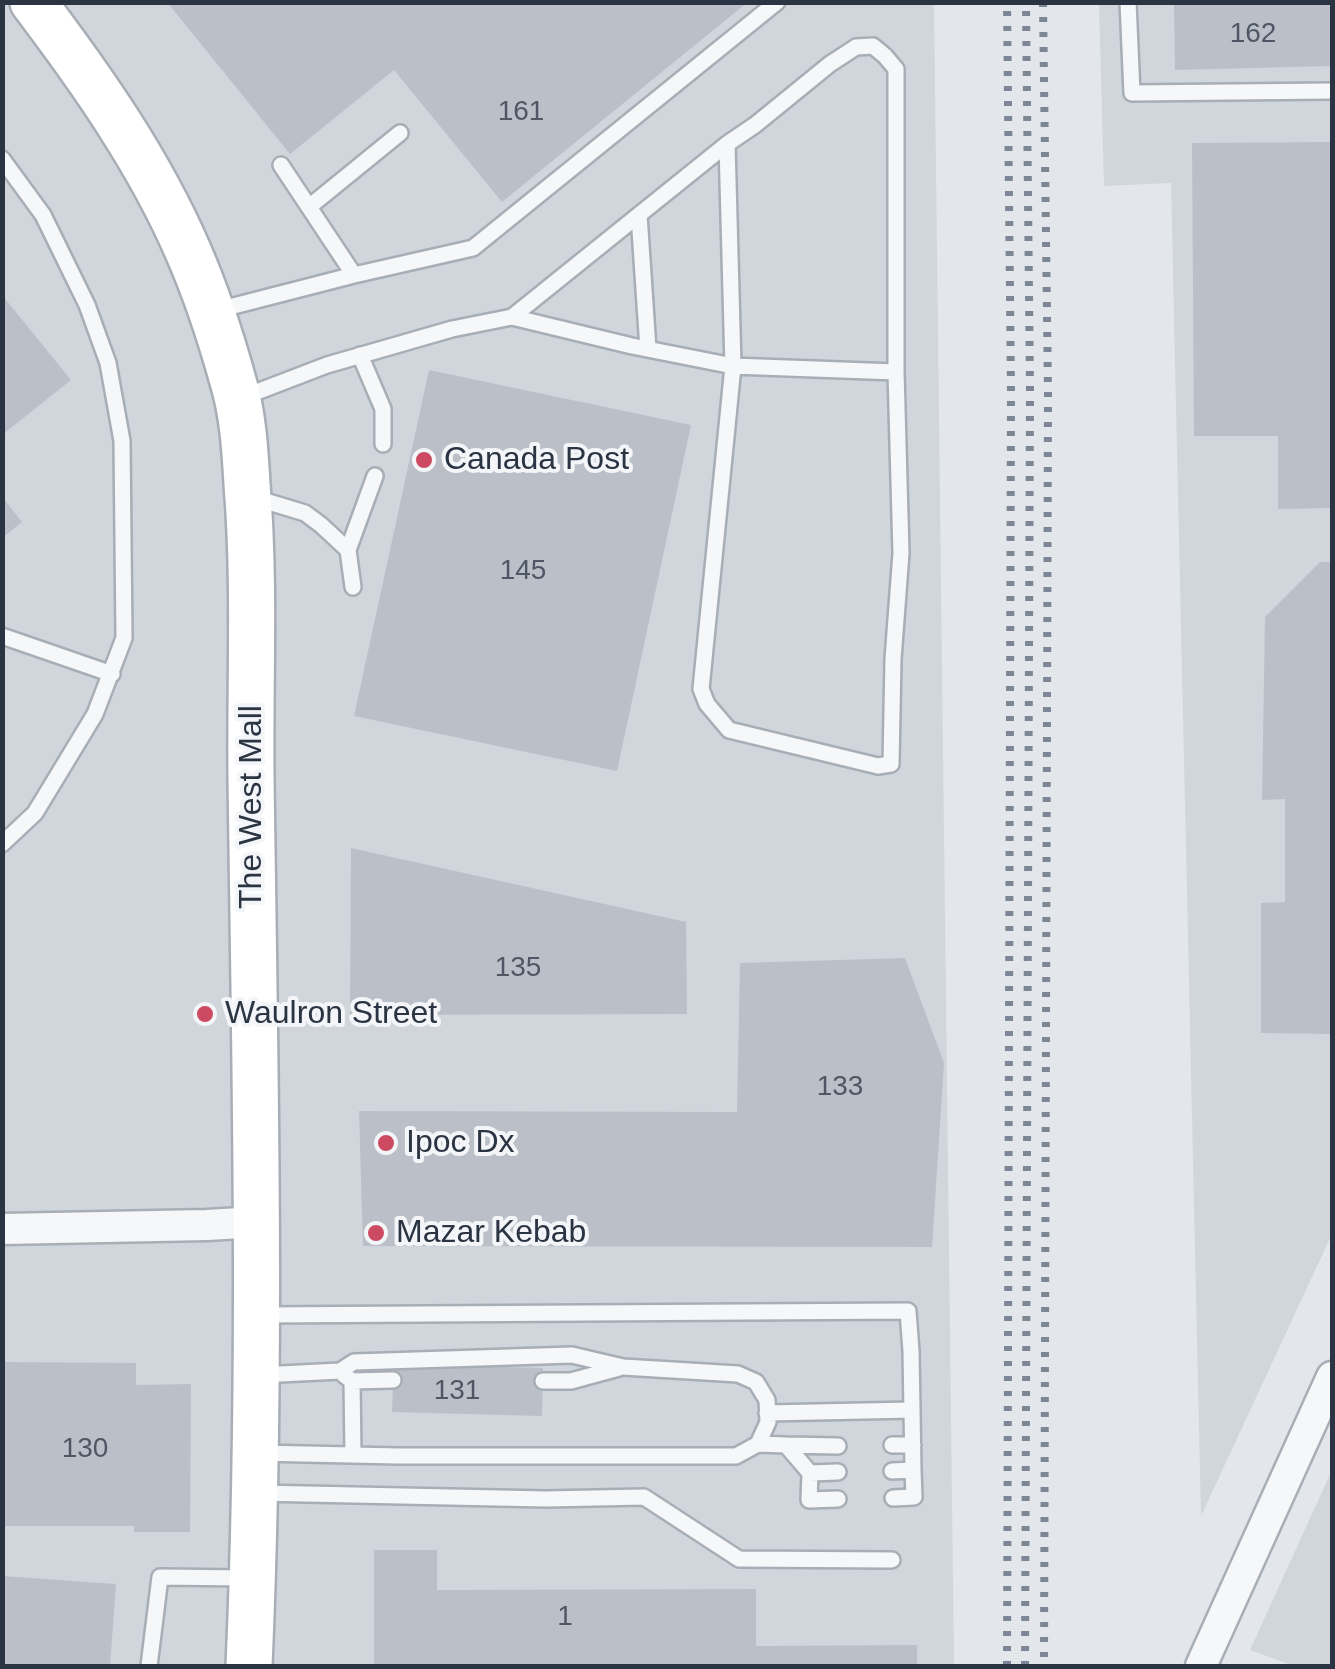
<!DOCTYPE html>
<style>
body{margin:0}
#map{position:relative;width:1335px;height:1669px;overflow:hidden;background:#e3e7eb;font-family:Arial,sans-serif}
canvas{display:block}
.frame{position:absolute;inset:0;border:5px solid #2b3443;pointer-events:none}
</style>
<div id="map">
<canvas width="1335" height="1669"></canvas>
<div class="frame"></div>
</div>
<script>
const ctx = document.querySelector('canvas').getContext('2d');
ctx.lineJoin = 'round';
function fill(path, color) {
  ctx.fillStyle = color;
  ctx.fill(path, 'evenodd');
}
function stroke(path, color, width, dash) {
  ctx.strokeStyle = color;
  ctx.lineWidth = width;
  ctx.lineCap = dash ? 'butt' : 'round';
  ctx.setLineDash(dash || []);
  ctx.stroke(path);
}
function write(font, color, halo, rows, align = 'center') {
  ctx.font = font + ' Arial,sans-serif';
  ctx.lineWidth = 8;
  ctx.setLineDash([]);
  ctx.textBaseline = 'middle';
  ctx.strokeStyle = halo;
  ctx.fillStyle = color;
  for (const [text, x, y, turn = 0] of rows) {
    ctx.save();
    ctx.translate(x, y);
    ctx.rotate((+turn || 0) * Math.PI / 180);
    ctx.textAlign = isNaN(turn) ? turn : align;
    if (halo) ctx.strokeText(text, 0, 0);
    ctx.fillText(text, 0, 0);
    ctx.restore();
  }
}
const built = new Path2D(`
 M3,3H934L954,1666H3Z
 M1099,3H1332V1234L1201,1516L1171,183L1104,186Z
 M1332,1470V1666H1294L1250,1650Z`);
const building = new Path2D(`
 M167,2H748L502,202L394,70L290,154Z
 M1174,2H1332V66L1175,70Z
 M1332,142V508L1278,509V436H1194L1192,143Z
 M2,295L71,380L2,435Z
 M429,370L691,425L617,771L354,716Z
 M2,497L22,522L2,538Z
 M1320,562H1332V1034L1261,1033V903L1285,902V799L1262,800L1265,617Z
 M351,848L686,922L687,1014L350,1015Z
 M905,958L944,1063L932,1247L363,1246L359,1111L737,1112L740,963Z
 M2,1362L136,1363V1385L191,1384L190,1532H134V1526H2Z
 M394,1364L543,1368L542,1416L392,1412Z
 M374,1550H437V1590L756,1589V1646L917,1645V1666H374Z
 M2,1576L116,1584L110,1666H2Z`);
const service = new Path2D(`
 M1128,2L1132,93L1332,91
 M2,159L43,215L87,305L108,363L122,441L124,638L95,714L35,813L2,844
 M281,165L354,275
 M309,207L400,133
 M639,215L648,349
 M214,311L354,275L473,248L777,2
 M512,317L727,144
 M360,355L383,409V444
 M241,398L327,365L452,329L512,317L632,346L733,366L896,372L901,553L893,659L891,764L878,766L729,730L707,704L701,689L733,366L727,144L755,125L830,64L856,47L873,46L885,56L896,69V372
 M252,497L305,513L321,525L348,550L353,587
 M348,550L375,476
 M2,636L112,674
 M261,1315L908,1311L911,1351L913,1470L892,1471
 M344,1375L352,1381L393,1380
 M352,1381L353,1454
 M543,1381H571L619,1368
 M767,1413L912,1410
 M758,1444L786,1445L810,1473L838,1472
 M786,1445L838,1446
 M892,1445H913
 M258,1453L398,1456H736L758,1444L768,1422L767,1400L756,1382L738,1374L623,1367L572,1355L354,1362L340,1371L260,1375
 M810,1473L809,1500L838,1499
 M258,1493L546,1499L644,1497L739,1559L892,1560
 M893,1498L914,1497L913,1470
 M149,1666L160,1577L246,1578`);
const minor = new Path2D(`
 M2,1229L207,1225L258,1222
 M1201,1666L1332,1377`);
const secondary = new Path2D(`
 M33,2C92,80 149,161 188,251C206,292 221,338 233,381C243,414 245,450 247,484C255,582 250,679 251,777C255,1074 262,1370 249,1666`);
const rail = new Path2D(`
 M1043,2L1048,392L1044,1666
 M1007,1666L1011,392L1007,2
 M1025,1666L1030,391L1026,2`);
const markers = [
 [424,460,10,"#cd4b62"],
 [205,1014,10,"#cd4b62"],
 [386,1143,10,"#cd4b62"],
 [376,1233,10,"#cd4b62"]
];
const numberNames = [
 ["162",1253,34],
 ["161",521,112],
 ["145",523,571],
 ["135",518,968],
 ["133",840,1087],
 ["131",457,1391],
 ["130",85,1449],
 ["1",565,1617]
];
const poiNames = [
 ["Canada Post",444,460],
 ["Waulron Street",225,1014],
 ["Ipoc Dx",406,1143],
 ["Mazar Kebab",396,1233]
];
const streetNames = [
 ["The West Mall",252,807,-90]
];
fill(built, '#d1d6dd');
fill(building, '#bbc0c8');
stroke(service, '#a8aeb5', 20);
stroke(minor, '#a8aeb5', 35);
stroke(secondary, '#a8aeb5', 50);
stroke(service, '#f6f7f9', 15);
stroke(minor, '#f6f7f9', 30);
stroke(secondary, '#fff', 45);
stroke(rail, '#7d8695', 8, [5, 10]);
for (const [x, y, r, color] of markers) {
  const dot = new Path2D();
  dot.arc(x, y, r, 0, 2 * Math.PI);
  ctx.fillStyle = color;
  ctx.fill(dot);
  stroke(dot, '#f3f5f8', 4);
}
write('28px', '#4f5764', null, numberNames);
write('32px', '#2b3443', '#f3f5f8', poiNames, 'left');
write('32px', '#2b3443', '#f3f5f8', streetNames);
</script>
